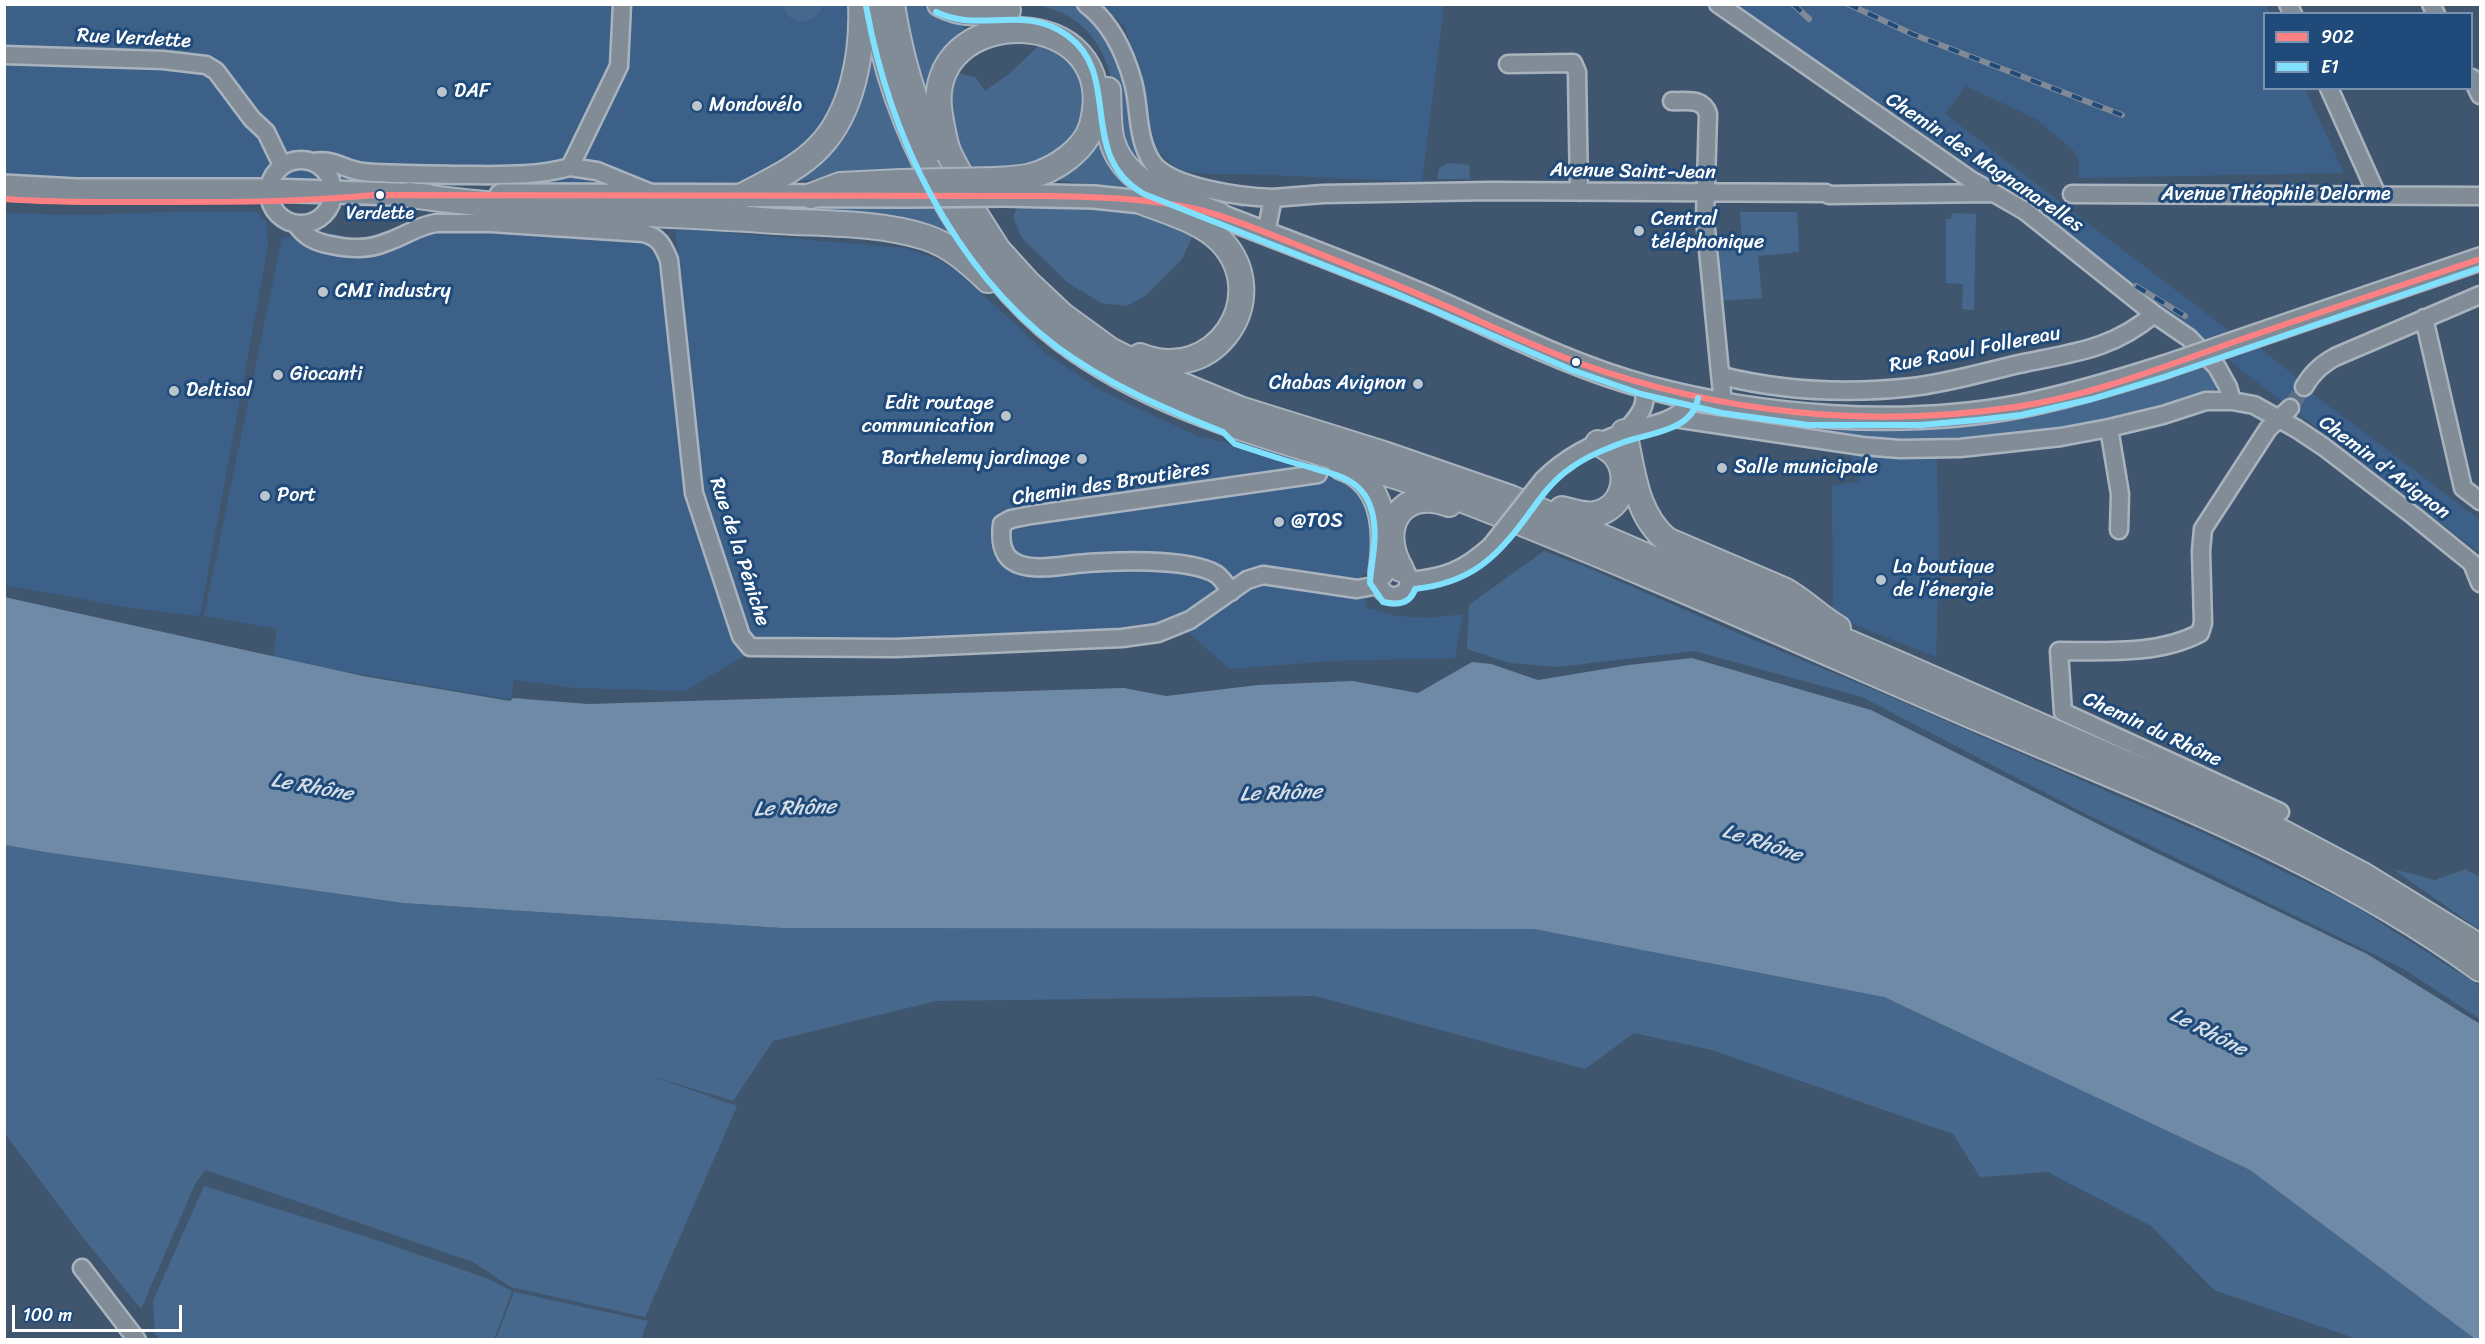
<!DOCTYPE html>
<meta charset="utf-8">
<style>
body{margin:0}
#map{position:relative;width:2485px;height:1344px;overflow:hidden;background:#40566e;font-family:Sriracha,sans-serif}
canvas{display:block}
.frame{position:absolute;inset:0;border:6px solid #fff;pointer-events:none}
.legend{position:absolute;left:2263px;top:12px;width:210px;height:78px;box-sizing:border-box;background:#1f4a7a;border:2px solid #7992af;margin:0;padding:8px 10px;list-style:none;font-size:18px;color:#fff}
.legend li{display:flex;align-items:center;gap:12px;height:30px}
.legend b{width:30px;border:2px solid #7992af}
.scale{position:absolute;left:12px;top:1305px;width:170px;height:27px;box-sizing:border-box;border:3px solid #fff;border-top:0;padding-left:8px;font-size:18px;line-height:21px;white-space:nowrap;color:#fff;-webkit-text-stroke:4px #1f4a7a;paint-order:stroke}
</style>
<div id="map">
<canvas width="2485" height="1344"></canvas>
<div class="frame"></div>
<ul class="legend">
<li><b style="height:8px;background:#ff8083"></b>902</li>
<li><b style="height:8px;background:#80e1ff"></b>E1</li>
</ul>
<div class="scale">100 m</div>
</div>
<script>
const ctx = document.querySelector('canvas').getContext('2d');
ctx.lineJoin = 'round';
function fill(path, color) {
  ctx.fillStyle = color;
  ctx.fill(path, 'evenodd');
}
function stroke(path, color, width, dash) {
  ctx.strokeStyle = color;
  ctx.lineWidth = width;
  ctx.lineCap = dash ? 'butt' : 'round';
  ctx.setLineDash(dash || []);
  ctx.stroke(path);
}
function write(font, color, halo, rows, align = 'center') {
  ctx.font = font + ' Sriracha,sans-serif';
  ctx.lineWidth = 6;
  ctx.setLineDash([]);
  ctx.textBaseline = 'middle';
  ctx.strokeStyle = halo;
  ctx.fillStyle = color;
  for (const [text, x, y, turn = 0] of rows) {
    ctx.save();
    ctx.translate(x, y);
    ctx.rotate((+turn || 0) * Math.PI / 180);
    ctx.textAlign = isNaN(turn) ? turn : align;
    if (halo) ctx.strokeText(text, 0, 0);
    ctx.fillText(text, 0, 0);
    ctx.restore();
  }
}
const built = new Path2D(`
 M5,5H853L852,44L831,124L786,164L744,182L668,184H249L43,181L5,177Z
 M1104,5H1444L1422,182L1246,174H1207L1184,171L1173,166L1157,151L1150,136L1139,65L1124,26Z
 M1736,5H2266L2270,13L2264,14V88L2305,89L2344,173L2078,178L2079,161L2074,151L2036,119L1966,86L1945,114L2229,331L2200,340L1992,180Z
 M168,212H257L267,223L268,246L200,616L131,608L5,585V213L78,215Z
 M415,221L427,230L643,240L662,262L699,530L744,656L685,691L575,688L514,680L511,700L273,659L277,629L204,616L282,238L332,233L359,240Z
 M675,228L905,248L938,259L960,273L1047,354L1102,391L1197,436L1273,453L1348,476L1373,505L1375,566L1359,578L1367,608L1398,616L1429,618L1463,614L1455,658L1332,661L1230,669L1174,620L1083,633L761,641L752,634L706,508L698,470Z
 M2258,346L2302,382L2285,404L2226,358Z
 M2309,391L2480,520V553L2295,411Z
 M1847,448L1937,453L1939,562L1936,657L1833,616L1832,486L1860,481Z`);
const green = new Path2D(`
 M783,5V4L823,5C817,25 788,28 783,5Z
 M900,5C906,5 914,3 920,5C923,5 963,26 965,28L939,58L929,90L920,87Z
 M1037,5H1075L1096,19L1118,54L1144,161L1244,204V208L1171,190L1121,154C1115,89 1115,22 1037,5Z
 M865,23L920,174L788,181L826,147Z
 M1049,36L1085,78L1082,128L1071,142L1034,165L976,171L966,162L956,134L949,98L957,73L975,77L985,91L1009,74Z
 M1101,139L1130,186L1127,189L1056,180Z
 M1448,163L1469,165L1470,179H1437L1439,168Z
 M1019,202H1047L1177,220L1192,237L1182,259L1145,296L1126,306L1101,303L1067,282L1022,238L1013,217Z
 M907,206L938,207L963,248L663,207Z
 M1740,212H1797L1799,252L1758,256L1762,298L1720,301L1716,241L1742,240Z
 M1952,213L1976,214L1974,310L1962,309L1963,284L1946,283V219H1951Z
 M2210,364L2219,378L2218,387L2210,394L2123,421L2018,438L1887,443L1752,423L1751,418L2072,405Z
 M1544,551L1591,569L1747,637L1891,697L2205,834L2348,902L2480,986V1019L2402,968L2082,812L1862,697L1694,651L1558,667L1510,663L1467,649L1469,605Z
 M5,845L51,853L403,903L782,928L1534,929L1884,997L2250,1170L2475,1339H2357L2214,1290L2151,1226L2048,1172L1980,1177L1953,1134L1712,1050L1634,1033L1585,1069L1315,996L936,1001L773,1041L733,1101L645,1074L737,1106L645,1317L511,1287L473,1262L206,1170L196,1182L141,1309L85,1240L5,1134Z
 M2393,869L2435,880L2466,869L2480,878V930Z
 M204,1186L370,1238L486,1278L512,1291L494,1339H159L155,1334L153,1301Z
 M514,1292L648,1321L641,1339H496Z`);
const water = new Path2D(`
 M4,597L363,676L510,701L513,698L588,704L1124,688L1166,696L1258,685L1352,681L1418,693L1472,662L1491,664L1538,680L1629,665L1692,658L1871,710L2140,845L2367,954L2480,1024V1339H2475L2250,1170L1884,997L1534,929L782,928L403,903L51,853L5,845Z`);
const minorTunnel = new Path2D(`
 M2290,408L2304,387`);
const minor = new Path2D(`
 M1086,4C1110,22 1125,53 1133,82C1140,107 1136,138 1152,162C1170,188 1243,197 1273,198
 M1718,4L1971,180L2025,211L2154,314L2189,338L2217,367L2228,387L2232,401
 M2288,4L2293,14
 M2431,4L2436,14
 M4,55L163,60L206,65L216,71L252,119L266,132L282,165
 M1508,64L1573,63L1577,72L1579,192
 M2472,78L2480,95
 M2329,88L2377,195
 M1672,101C1686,102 1703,97 1708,114L1705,219L1723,404
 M269 192a32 32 0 1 1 64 0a32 32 0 1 1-64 0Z
 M314,162C333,158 345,170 363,172C395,175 428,174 460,175C498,175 534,177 570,167L619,66L622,4
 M570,167L597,171L651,193
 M2072,194L2480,196
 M296,224C305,237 315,242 331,245C351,249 368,250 387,242C405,236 417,226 436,223H491L643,233C659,237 663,245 669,260L694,493L741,636L750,647L896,648L1122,638L1158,633L1190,620L1247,580L1263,575L1357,589L1379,585
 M1266,233L1273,198L1323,194L1491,191L1826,193L1829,195L1992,193
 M2424,318L2463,488L2480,501
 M1722,376C1783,391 1850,394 1912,387C1948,383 1984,372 2019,364C2071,353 2112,350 2154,314
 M2304,387C2312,373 2321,365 2335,357L2480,295
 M1674,418L1862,446L1900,449L1960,448L2061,437L2109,428L2163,415L2206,401H2232L2254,405L2297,429L2324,447L2414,516L2472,563L2480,583
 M2109,428L2120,494L2119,530
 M1625,432C1638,416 1648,408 1644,386
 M1543,480C1566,457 1593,444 1622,433C1645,425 1673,425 1688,404L1689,397
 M1379 581a15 15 0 1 1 30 0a15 15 0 1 1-30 0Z
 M1408,581C1445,578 1463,571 1491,546
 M1231,592C1227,586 1222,578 1216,574C1188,557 1109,561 1076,564C1059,566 1038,570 1021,565C1001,559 1000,541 1002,524L1011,519L1031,515L1318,474
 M2280,812L2063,712L2059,651C2105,651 2159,655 2200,633L2203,623L2201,551L2203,529L2268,429L2290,408
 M82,1268L137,1340`);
const major = new Path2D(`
 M4,186L76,190H269L428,195
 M501,195L908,196
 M1003,195L1094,197L1160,204
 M1202,212L1219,215C1290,243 1361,269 1431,299C1501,330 1572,367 1647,387C1763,418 1902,429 2021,406C2070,396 2117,382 2164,367
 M2328,311L2480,259`);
const highway = new Path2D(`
 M875,4C889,121 968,268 1062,339C1175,424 1320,446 1450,495C1633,565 1812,647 1991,724C2158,796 2333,861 2480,969
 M892,4C899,50 914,107 936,148
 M940,4C962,16 985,13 1008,10
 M1108,90C1109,105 1108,122 1111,137C1122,186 1178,199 1219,215
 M953,179L998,250L1028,283L1062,315L1110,350L1167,379L1240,409L1384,454L1511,498L1899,664L2276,829L2361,874L2480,947
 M970,191C962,178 954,165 948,151C944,140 942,127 940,115C920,0 1125,0 1092,125C1085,150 1055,170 1031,176C1020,179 1007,179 995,180
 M410,195C531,213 654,212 776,221C825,224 878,222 925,237C950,245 969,262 988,280
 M742,196C768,182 798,169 819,147C853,112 863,52 861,4
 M811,196L840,185L901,182
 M1140,356C1215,386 1274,297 1221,241C1202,221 1168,212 1143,202
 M1624,432C1633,470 1635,514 1667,540L1784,590C1804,601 1819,617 1838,628
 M1341,467C1386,482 1387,533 1381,573
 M1562,509C1573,512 1584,516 1595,514C1625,508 1633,470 1611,451C1607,448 1602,445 1598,443
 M1401,569C1377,529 1400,486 1449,504`);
const rail = new Path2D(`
 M1793,4L1809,19
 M1848,4L1912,34L2122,115
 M2136,286L2185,316`);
const minorBridge = new Path2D(`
 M1491,546L1543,480`);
const majorBridge = new Path2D(`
 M908,196L1003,195
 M2164,367L2328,311`);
const highwayBridge = new Path2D(`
 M901,182L995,180`);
const bus1 = new Path2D(`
 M4,199C58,203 111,202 164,202C234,202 304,202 374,195L1047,196C1097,197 1147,198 1196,209C1231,217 1263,232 1295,244C1342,263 1389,281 1434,301C1483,322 1530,345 1579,363C1719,413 1869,429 2015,407C2090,396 2160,368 2231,343C2314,314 2397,287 2480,259`);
const bus2 = new Path2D(`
 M866,6C889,134 951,266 1057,347C1107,384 1165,409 1223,432L1235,444C1257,451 1279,459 1302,465C1338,476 1369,478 1374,523C1377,543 1371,563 1370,583L1383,602C1396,605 1410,605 1415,589C1470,583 1497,558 1528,515C1541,497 1553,480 1571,468C1587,456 1606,449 1624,442C1649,433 1693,431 1698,398
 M936,12C981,34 1023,3 1068,36C1123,76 1076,155 1144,194L1397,294L1572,370L1641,394L1722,413L1808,425H1921L1977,420L2021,415L2092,399L2167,376L2480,268`);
const markers = [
 [442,92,6,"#bcc4cc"],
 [697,106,6,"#bcc4cc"],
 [380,195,5,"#fff"],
 [1639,231,6,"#bcc4cc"],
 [323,292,6,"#bcc4cc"],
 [1576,362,5,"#fff"],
 [278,375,6,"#bcc4cc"],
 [1418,384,6,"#bcc4cc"],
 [174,391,6,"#bcc4cc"],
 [1006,416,6,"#bcc4cc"],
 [1082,459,6,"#bcc4cc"],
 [1722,468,6,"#bcc4cc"],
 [265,496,6,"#bcc4cc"],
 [1279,522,6,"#bcc4cc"],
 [1881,580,6,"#bcc4cc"]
];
const busNames = [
 ["Verdette",380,214]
];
const streetNames = [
 ["Rue Verdette",134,39,3],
 ["Chemin des Magnanarelles",1984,163,34],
 ["Avenue Saint-Jean",1633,172,1],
 ["Avenue Théophile Delorme",2276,195],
 ["Rue Raoul Follereau",1975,350,-11],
 ["Chemin d'Avignon",2384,468,37],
 ["Chemin des Broutières",1111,484,-9],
 ["Rue de la Péniche",739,552,72],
 ["Chemin du Rhône",2152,730,25]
];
const poiNames = [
 ["DAF",454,92],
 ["Mondovélo",709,106],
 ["Central",1651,220],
 ["téléphonique",1651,243],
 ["CMI industry",335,292],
 ["Giocanti",290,375],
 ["Chabas Avignon",1406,384,"right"],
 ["Deltisol",186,391],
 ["Edit routage",994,404,"right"],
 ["communication",994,427,"right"],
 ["Barthelemy jardinage",1070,459,"right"],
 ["Salle municipale",1734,468],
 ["Port",277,496],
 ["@TOS",1291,522],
 ["La boutique",1893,568],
 ["de l’énergie",1893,591]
];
const waterNames = [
 ["Le Rhône",312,788,10],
 ["Le Rhône",1281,794,-2],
 ["Le Rhône",795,809,-2],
 ["Le Rhône",1762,844,18],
 ["Le Rhône",2208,1033,27]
];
fill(built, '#3c6087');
fill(green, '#47688d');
fill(water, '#6f8aa7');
stroke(minorTunnel, '#5d6f84', 16, [16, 8]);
stroke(minor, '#a9b3be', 21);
stroke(major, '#a9b3be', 26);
stroke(highway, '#a9b3be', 28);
stroke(minor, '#818c97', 16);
stroke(major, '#818c97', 21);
stroke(highway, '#818c97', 24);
stroke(rail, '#808a96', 6);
stroke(rail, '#1f4a7a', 4, [11]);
stroke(minorBridge, '#a9b3be', 21, []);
stroke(majorBridge, '#a9b3be', 26, []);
stroke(highwayBridge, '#a9b3be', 28, []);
stroke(minorBridge, '#818c97', 16);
stroke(majorBridge, '#818c97', 21);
stroke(highwayBridge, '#818c97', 24);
stroke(bus1, '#ff8083', 6);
stroke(bus2, '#80e1ff', 6);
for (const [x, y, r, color] of markers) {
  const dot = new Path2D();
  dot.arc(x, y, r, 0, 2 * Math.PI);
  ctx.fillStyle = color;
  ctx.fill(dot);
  stroke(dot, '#1f4a7a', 2);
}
write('18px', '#fff', '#1f4a7a', busNames);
write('20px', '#fff', '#1f4a7a', streetNames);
write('20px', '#fff', '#1f4a7a', poiNames, 'left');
write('italic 21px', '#d5dde6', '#1f4a7a', waterNames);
</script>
